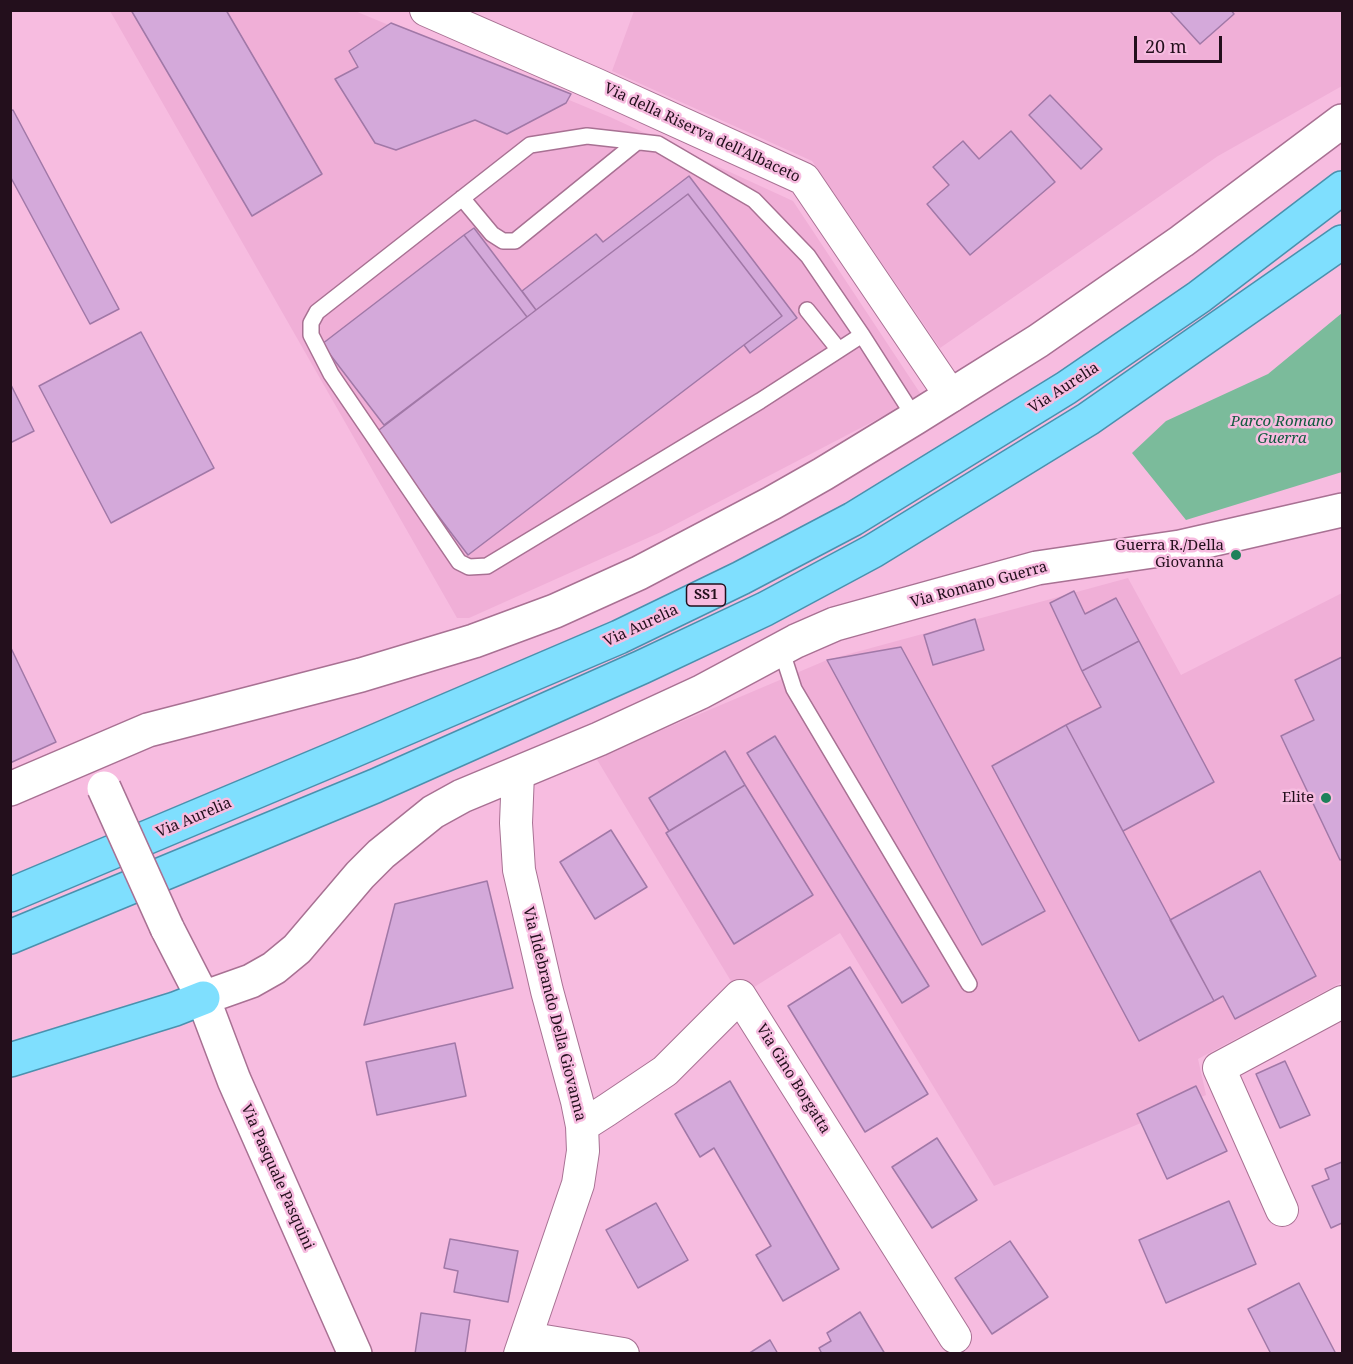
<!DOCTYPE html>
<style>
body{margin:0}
#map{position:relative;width:1353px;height:1364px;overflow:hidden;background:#f7bce0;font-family:"Noto Serif",serif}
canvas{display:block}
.frame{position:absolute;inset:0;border:12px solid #230f1c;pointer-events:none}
.scale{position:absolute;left:1134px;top:36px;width:88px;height:27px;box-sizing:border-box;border:3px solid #230f1c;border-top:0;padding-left:8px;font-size:18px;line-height:21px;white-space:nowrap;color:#230f1c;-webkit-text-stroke:4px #f7bce0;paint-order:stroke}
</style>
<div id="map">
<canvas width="1353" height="1364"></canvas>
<div class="frame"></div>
<div class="scale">20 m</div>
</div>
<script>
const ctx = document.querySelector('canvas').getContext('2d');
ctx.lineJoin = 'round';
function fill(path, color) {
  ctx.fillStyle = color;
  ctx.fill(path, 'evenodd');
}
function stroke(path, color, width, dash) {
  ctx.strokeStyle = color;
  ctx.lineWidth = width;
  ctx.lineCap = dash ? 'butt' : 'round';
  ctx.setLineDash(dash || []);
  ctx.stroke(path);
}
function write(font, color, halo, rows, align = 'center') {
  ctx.font = font + ' "Noto Serif",serif';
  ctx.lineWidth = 5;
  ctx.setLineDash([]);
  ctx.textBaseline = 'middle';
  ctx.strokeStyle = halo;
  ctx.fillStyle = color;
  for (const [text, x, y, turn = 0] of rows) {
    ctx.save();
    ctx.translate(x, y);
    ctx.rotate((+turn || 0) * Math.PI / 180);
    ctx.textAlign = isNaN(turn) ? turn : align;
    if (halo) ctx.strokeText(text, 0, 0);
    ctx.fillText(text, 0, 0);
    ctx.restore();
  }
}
const built = new Path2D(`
 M110,11H355L610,117L793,201L922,396L661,532L469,618H457Z
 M634,11H1342V86L1218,156L940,348L812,161L612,71Z
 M1128,578L1181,675L1342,593V982L1198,1059L1206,1095L994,1186L840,933L740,996L596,758L827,660Z`);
const green = new Path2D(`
 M1342,313V472L1186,520L1132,453L1166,421L1268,374Z`);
const building = new Path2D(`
 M131,10H226L322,174L252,216Z
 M1169,10H1231L1234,14L1200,44Z
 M391,23L571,94L566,103L507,134L475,120L396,150L375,143L335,79L358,67L349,51Z
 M1050,95L1102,149L1081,169L1029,115Z
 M13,110L119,309L90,324L10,176V111Z
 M1011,131L1055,182L970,255L927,204L949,185L933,167L963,141L979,159Z
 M689,176L797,318L750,353L744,345L782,316L688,194L536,310L522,291L596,234L603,242Z
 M688,194L782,316L468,555L375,433Z
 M474,228L536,310L527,317L464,235Z
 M464,235L527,317L384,425L322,344Z
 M141,332L214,468L111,523L39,386Z
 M10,383L34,431L10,443Z
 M1074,591L1085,614L1116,598L1139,641L1082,671L1050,603Z
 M975,619L984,650L933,665L924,635Z
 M1139,641L1214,782L1123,831L1066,725L1101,707L1082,671Z
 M10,646L56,742L10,763Z
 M901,647L1045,911L982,945L827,660Z
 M1342,657V859L1340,860L1281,736L1314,720L1295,680Z
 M1066,725L1214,1001L1139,1041L992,766Z
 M775,736L929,986L902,1003L747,753Z
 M725,751L745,785L669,831L649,798Z
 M745,785L813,895L734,944L666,833Z
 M611,830L647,887L595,919L560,862Z
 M1260,871L1316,976L1235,1019L1223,996L1214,1001L1170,920Z
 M487,881L513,988L364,1025L395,904Z
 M850,967L928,1094L865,1132L788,1006Z
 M455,1043L466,1096L377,1115L366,1062Z
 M1285,1061L1310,1115L1280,1128L1256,1074Z
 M730,1081L839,1269L783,1301L756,1255L771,1246L714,1148L700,1157L675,1114Z
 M1196,1086L1227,1151L1167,1179L1137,1114Z
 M937,1138L977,1200L932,1228L892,1167Z
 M1342,1162V1223L1331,1228L1312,1186L1329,1179L1325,1169Z
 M1229,1201L1256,1264L1166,1303L1139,1240Z
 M656,1203L688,1260L638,1288L606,1230Z
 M450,1239L518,1251L508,1302L454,1292L458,1271L444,1268Z
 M1010,1241L1048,1297L992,1334L955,1278Z
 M1299,1283L1336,1354H1271L1248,1309Z
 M860,1312L885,1354H822L819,1348L831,1341L827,1333Z
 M421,1313L470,1320L465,1354H415Z
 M770,1340L778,1354H748Z`);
const service = new Path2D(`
 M462,198L492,234L503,241H515L637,142
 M807,310L839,350
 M862,335L760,401L487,566L469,567L459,562L331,374L311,335V323L317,312L530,145L587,136L658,144L754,200L808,256L862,335L915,418
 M781,649L794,689L969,984`);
const minor = new Path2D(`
 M426,10L595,84L804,179L951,396
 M518,773L516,823L519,870L547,991L577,1101L582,1126L583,1151L578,1184L520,1354
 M582,1126L607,1110L665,1071L740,996L955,1337
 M1282,1210L1219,1068L1342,1002
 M526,1338L623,1354`);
const tertiary = new Path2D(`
 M10,789L148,730L361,675L474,641L555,611L639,573L772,503L823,474L915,418L1038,341L1182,241L1342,121
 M167,928L203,998L234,1080L355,1354
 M203,998L251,981L274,968L297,949L360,875L381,854L433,812L462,796L599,739L701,692L796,641L835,624L1037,568L1180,547L1342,510`);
const trunk = new Path2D(`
 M10,895L343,755L619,637L741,578L853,519L1066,388L1199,297L1342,188
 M10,937L375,786L642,667L765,609L873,551L1088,419L1342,242
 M10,1060L175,1009L203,998`);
const tertiaryBridge = new Path2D(`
 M104,788L167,928`);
const markers = [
 [1236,555,6,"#1d815a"],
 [1326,798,6,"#1d815a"]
];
const shields = [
 [706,595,39]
];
const shieldNames = [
 ["SS1",706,595]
];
const streetNames = [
 ["Via della Riserva dell'Albaceto",702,133,25],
 ["Via Aurelia",1064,388,-33],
 ["Via Romano Guerra",979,585,-15],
 ["Via Aurelia",641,626,-25],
 ["Via Aurelia",194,818,-23],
 ["Via Ildebrando Della Giovanna",554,1014,76],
 ["Via Gino Borgatta",793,1079,58],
 ["Via Pasquale Pasquini",277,1177,66]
];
const parkNames = [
 ["Parco Romano",1282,422],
 ["Guerra",1282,439]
];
const poiNames = [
 ["Guerra R./Della",1224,546],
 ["Giovanna",1224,563],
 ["Elite",1314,798]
];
fill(built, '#f0afd7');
fill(green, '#7bbb9b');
fill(building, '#d4a9da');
stroke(building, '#a178a7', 1.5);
stroke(service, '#a87193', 18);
stroke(minor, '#a87193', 34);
stroke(tertiary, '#a87193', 36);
stroke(trunk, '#4a91ae', 36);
stroke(service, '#fff', 15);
stroke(minor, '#fff', 32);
stroke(tertiary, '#fff', 33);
stroke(trunk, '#7fdffe', 33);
stroke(tertiaryBridge, '#a87193', 36, []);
stroke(tertiaryBridge, '#fff', 33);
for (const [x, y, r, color] of markers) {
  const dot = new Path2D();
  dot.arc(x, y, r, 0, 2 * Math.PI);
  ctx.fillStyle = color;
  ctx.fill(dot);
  stroke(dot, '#f7bce0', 2);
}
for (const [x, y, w] of shields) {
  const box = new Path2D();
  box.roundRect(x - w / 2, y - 11, w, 22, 4.5);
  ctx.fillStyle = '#f7bce0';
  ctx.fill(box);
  stroke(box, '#230f1c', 1.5);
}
write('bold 14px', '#230f1c', null, shieldNames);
write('15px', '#230f1c', '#f7bce0', streetNames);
write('italic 15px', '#125b3f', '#f7bce0', parkNames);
write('15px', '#230f1c', '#f7bce0', poiNames, 'right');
</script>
